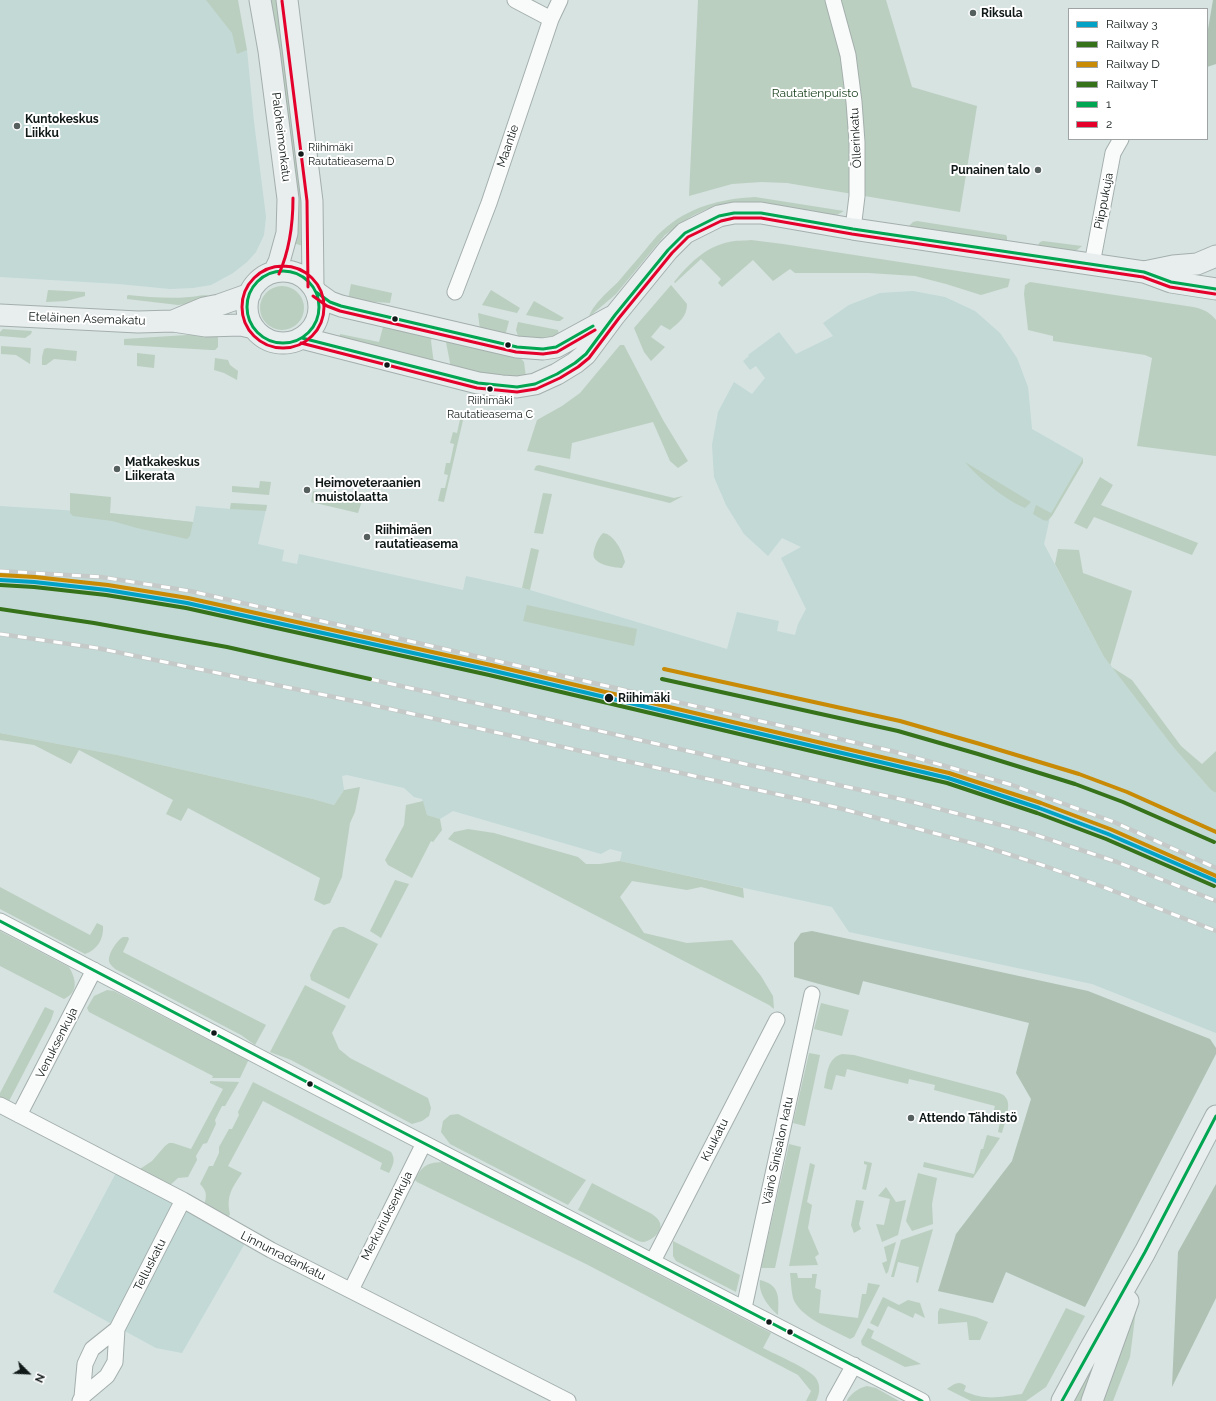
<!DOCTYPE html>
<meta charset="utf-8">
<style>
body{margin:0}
#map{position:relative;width:1216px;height:1401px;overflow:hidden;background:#d6e3e1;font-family:Raleway,sans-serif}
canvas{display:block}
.legend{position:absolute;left:1068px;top:8px;width:140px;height:132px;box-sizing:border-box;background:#fff;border:1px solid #9fa3a3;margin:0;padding:5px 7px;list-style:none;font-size:12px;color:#101918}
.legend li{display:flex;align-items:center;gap:8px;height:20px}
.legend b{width:20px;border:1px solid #9fa3a3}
.north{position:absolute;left:8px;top:1353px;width:40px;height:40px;-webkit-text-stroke:3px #fff;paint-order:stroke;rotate:114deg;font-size:11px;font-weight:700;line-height:16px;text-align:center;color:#101918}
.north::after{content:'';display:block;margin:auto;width:14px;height:18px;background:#101918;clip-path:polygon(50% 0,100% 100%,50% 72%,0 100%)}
</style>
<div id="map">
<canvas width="1216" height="1401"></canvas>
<ul class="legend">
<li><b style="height:5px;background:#01a2c5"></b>Railway 3</li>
<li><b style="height:5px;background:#357219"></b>Railway R</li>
<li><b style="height:5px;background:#c98a05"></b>Railway D</li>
<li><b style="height:5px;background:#357219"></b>Railway T</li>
<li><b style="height:5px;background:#00a651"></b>1</li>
<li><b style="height:5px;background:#e4002b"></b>2</li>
</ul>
<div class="north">N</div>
</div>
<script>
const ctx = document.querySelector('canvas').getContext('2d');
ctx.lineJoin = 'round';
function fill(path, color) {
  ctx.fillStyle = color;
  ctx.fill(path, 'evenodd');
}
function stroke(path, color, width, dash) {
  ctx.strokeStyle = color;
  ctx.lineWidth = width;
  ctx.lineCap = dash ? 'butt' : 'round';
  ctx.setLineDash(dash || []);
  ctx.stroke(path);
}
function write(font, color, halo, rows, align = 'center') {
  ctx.font = font + ' Raleway,sans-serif';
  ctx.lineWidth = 4;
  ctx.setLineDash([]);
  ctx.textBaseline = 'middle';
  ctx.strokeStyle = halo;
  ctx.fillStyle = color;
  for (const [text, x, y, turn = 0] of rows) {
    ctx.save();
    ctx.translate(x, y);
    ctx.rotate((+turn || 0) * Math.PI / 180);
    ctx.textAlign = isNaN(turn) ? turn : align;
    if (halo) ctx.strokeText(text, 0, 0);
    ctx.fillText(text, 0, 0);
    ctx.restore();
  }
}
const built = new Path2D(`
 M0,0H235L247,50L254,122L266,217L264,235L256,252L247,262L233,273L211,285L193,288L170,289L119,284L0,277Z
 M913,291L945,297L975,311L1000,333L1017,358L1028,387L1032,429L1083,458L1051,513L1044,544L1104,657L1174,748L1211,790L1216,793V1033L1092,984L849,932L832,907L620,861L622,852L610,849L601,854L453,811L440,819L427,815L422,799L414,797L404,788L347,775L342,776L344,790L334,805L313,799L117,755L0,733V506L110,513L193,522L196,506L230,509L231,503L267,505L258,544L284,550L282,561L297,564L299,554L463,590L466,576L530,590L727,649L737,612L779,621L777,631L795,635L798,624L806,609L781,558L801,547L782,538L768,556L744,534L726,505L714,477L712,445L718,412L734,382L752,394L765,378L756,366L750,370L743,361L749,356L748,355L779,332L796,354L833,336L823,323L849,305L880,293Z
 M118,1169L248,1238L182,1353L156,1348L53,1292Z`);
const green = new Path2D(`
 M206,0H238L247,50L237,54L232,33Z
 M268,0H281L300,160L306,247L290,242Z
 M698,0H886L912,87L977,106L960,212L787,183L761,182L732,184L689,196Z
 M755,197L844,211L837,215L762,203L746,202L707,209L692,216L665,235L616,294L589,317C592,305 609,291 618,282C627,271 637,260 646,249C651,243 656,236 662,231C688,207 720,199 755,197Z
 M917,221L1006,235L1007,237V241L909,226L913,222Z
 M751,240L783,244L1010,279L1008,287L981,295L946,284L915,276L869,273H795L790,269L773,281L753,260L722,287L718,283L721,279L701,259L675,283L674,282C689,264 705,247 729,242C736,240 744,241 751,240Z
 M1043,241L1082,246L1077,250L1072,251L1038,245L1040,242Z
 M1030,282L1193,307C1203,309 1210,312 1216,320V456L1137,446L1152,358L1145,355L1053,341V336L1028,330L1024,294L1025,285Z
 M351,284L392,293L390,303L348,300Z
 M671,285L687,304C687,317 679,322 670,330L661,325L651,337L665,347L651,361L644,352L634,328Z
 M260 308a22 22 0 1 1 44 0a22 22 0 1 1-44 0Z
 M48,290L85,292V296L66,301L46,302Z
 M491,290L520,308L517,313L482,305Z
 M128,295C148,297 169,299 189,297C196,297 205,293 211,297L197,303L178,305L127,299V296Z
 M534,301L564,318L560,321H557L526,315Z
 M478,313L509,321L505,336L480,331Z
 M345,314L433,334L431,341L434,364L339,340L340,334L379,342L383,327L344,318Z
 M518,322L558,330L559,336L543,340L519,339L516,330Z
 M3,329L32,331L31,334L25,338L0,336V332Z
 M218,333V347L215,350H211L124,345V339Z
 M446,337L518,355L524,362L526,377L507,379L451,368L446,342Z
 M620,345H624L663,420L688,461L678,468L670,461L653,422L572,443L570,459L527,451L537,420L562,406L580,393Z
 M1,346L31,348L30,364L16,355L1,354Z
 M47,348L77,351L76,361L54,359L46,365H42V357L44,349Z
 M137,353L155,355L154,368L137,366Z
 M215,358L228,360L230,365L238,371L237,380L224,373L214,370Z
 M461,415L464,416L444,502L438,501L441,488H445L448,475L444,474L446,463H450L454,444L450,443L453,432L457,433Z
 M1083,458V463L1052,516L1047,521L1043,520L1033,514L1036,505L1051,513Z
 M965,462L1031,502L1025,508C1006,500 978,478 965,462Z
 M539,465L674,498L683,496L670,503L534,470L536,466Z
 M1100,477L1113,485L1101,505L1198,543L1192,555L1094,517L1087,529L1074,523Z
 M260,481L271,482L269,495L232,492V486L259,488Z
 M313,491L362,501L358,513L311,502Z
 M70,493L111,497L110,513L193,522L190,536L187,539L137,528L112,521L73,516L70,513Z
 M543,493L552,494L543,534L534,533Z
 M231,503L267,505L266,511L230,509Z
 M603,533C614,534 623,552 625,562L622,568C616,568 599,565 595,559C592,555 594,551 595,547C597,541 599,537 603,533Z
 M531,548L539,550L530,590L522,588Z
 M1058,549L1079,550L1083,573L1132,591L1110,666L1132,680L1181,746L1202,764L1216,751V793L1211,790L1174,748L1104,657L1055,564Z
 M527,605L637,629L634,646L523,621Z
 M0,733L117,755L313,799L334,805L344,790L360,787L355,812L350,823L342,877L330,903L324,905L314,900L320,878L188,808L181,821L166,814L173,800L79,750L71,764L34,745L0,740Z
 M423,801L427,815L440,819L442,830L433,842L431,841L412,878L388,865L385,860L404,825L406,805Z
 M468,829L494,833L578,857L586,864H600L620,861L743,888L744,898L701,887L687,890L632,881L620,897L644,933L687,943L732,940L761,976L773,996L774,1009L769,1005L448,839L454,832Z
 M395,880L409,884L381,938L370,931Z
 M0,887L90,935L97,923L103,926C104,939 97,950 85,954L0,909Z
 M339,927H344L378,944L349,999L311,980L310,975L333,930Z
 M0,931L69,967C76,979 79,992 64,999L0,966Z
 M123,937H128L129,939L123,952L266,1025L255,1045L241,1035L115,969C112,966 108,963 109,958C110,951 118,939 123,937Z
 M305,985L346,1006L332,1033L339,1049L350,1058L428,1098L431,1108L429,1116L422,1121L412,1124L291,1060L270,1052Z
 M107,990L114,991L230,1051L249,1059L240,1078H212L213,1076L89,1012L87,1008L94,996Z
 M821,1003L849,1010L842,1036L814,1029Z
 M45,1007L54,1011L51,1020L8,1103L0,1099V1093Z
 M809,1053L820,1055L805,1126L793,1123Z
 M842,1054L854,1055L995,1092C999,1093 1004,1094 1006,1098C1012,1105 1004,1125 1002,1133L998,1132L1000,1122L991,1120L995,1106L934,1090L935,1085L909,1079L908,1084L847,1069L845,1077L836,1075L832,1090L824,1088C827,1075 827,1058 842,1054Z
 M210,1081L239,1082L225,1106H222L215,1120L216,1124L207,1143L203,1144L196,1156L197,1160L188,1177L178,1178L169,1186L139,1171L140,1169L152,1161L165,1146L169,1143H173L191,1149L223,1089L210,1083Z
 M253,1082L391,1152C396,1160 393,1165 389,1173L380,1169L382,1163L263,1101L228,1166L242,1173C232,1188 226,1196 230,1214L228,1218L204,1205C207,1196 207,1191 200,1184L209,1166H213L219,1153V1147L229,1129H232L239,1115L238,1112Z
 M458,1114L586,1180L568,1205L450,1144L441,1132L443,1121L450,1115Z
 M987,1135L1000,1138L973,1178L923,1167L924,1162L974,1174L981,1149H983Z
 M789,1144L801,1147L775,1268H761Z
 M864,1161L872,1163L866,1190L862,1189L867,1165L864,1164Z
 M442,1162L771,1333L763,1348C776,1355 806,1367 815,1377C821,1384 820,1394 816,1401H806L811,1391L798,1375L586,1264L417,1182L415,1180C422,1166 426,1163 442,1162Z
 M810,1163L815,1165L807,1202L812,1205L808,1228L819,1254L815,1257L818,1265L789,1266Z
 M918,1173L937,1178L932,1204L933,1224L912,1231L906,1221Z
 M592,1183L652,1214C654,1216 658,1218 659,1221C665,1230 652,1241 643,1242C641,1242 639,1241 636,1240L578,1210Z
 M886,1187L896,1202L906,1200L898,1235L882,1242L876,1224L884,1225L890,1199L878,1196Z
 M856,1200L864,1201L859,1224L861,1229L854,1233L851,1225Z
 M933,1229L918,1283L916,1282L919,1267L898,1262L894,1277H891L901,1240Z
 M673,1241L740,1275L736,1292L676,1261L673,1256Z
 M896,1242L888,1272L886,1274L882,1263L887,1261L884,1247Z
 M790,1273H797L798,1278H812V1274H817L815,1288L821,1290L819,1313L858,1318L862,1294H866L868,1283L880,1285L854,1337L850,1339C833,1330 799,1317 793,1298C791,1290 791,1281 790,1273Z
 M760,1280C780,1285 779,1297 778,1315C769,1307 758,1294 760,1280Z
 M883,1297L899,1305L908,1300L920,1303L925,1318L915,1313L913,1318L888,1306L878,1327L870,1323Z
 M1137,1302L1130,1357L1113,1401H1102Z
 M940,1308L976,1317L988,1322L980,1340H969L967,1322L938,1324V1312Z
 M1066,1308L1085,1316L1046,1387L1026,1401H971L947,1389C954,1384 959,1380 966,1386L964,1391C986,1401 999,1397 1022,1394Z
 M868,1328L874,1331L871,1338L921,1364L905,1367L862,1345L861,1341Z
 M1098,1350L1084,1401H1073Z
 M867,1386L876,1388L899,1401H847V1400C852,1393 858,1388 867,1386Z`);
const forest = new Path2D(`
 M1213,0H1216V64L1207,67V35Z
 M812,931L1088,991L1210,1039L1216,1048V1054L1085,1307L1006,1272L993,1303L938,1291L956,1234L1012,1161L1031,1099L1016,1073L1029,1023L863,981L859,995L794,977V943L801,933Z
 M1216,1184V1298L1172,1387L1178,1252Z`);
const street = new Path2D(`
 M515,0L551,19
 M833,0L848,55L854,102L857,142V196L853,229
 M1092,264L1113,153L1121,139
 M455,292L489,203L551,19L560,0
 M0,921L385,1123L922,1401
 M0,1105L183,1200L271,1250L568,1401
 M19,1115L94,970
 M653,1261L777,1020
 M351,1290L424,1143
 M744,1308L812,994
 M82,1397L85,1364L92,1349L117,1329L183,1200
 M80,1401L82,1397L107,1376L115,1362L117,1329
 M834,1401L854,1365`);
const secondary = new Path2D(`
 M260,0L269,51L288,199L287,233L279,262L274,272
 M287,0L312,201L313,287
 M247 307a36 36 0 1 1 72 0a36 36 0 1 1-72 0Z
 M1144,272L1173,266L1197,264L1216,256
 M316,292L330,302L341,306L517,347L543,349L556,347L611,317
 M0,315L138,322L173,321L206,326L241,325L254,328
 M173,321L204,308L219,305L250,294
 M302,338L478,383L502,386L517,387L535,384L557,374L575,363L586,354L615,315L668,250L685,233L719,216L734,213H761L853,229L1144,272L1171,282L1216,289
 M1062,1401L1090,1349L1145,1252L1216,1116
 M1092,1401L1128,1301`);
const rail = new Path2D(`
 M0,571L101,577L190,591L892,751L1012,785L1042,796L1114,822L1216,868
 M0,634L97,648L363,703L835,807L983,846L1042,865L1106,888L1216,931
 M370,679L909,801L1024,831L1117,862L1216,901`);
const bus1 = new Path2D(`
 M247 307a36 36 0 1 1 72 0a36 36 0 1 1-72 0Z
 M316,292L330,302L341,306L517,347L543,349L556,347L593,326
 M302,338L478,383L517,387L535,384L557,374L575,363L586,354L615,315L668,250L685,233L719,216L734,213H761L853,229L1144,272L1171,282L1216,289
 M0,921L385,1123L922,1401
 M1062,1401L1145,1252L1216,1116`);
const bus2 = new Path2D(`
 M282,1L307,201L308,287
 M242 307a41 41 0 1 1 82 0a41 41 0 1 1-82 0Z
 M279,274C290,249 293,225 293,198
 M313,296L327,306L340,311L516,352L543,354L557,352L595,330
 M301,343L477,388L517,392L536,389L560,378L578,367L589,358L619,318L672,253L688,237L721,221L734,218H761L852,234L1143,277L1170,287L1215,294`);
const rail1 = new Path2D(`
 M0,580L34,582L107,590L187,603L490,670L948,778L1039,808L1108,834L1216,881`);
const rail2 = new Path2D(`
 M0,585L34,587L106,595L186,608L489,675L947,783L1037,813L1106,839L1214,886
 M662,679L898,731L978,754L1075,784L1123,802L1214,842`);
const rail3 = new Path2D(`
 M0,575L35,577L108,585L188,598L491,665L949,773L1041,803L1110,829L1216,876
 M664,669L900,721L980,744L1079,774L1127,792L1216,832`);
const rail4 = new Path2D(`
 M0,609L94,623L227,647L370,679`);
const markers = [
 [973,13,4,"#55605e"],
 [17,126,4,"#55605e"],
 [301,154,3.5,"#101918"],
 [1038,170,4,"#55605e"],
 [395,319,3.5,"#101918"],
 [508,345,3.5,"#101918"],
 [387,365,3.5,"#101918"],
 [490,389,3.5,"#101918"],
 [117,469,4,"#55605e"],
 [307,490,4,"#55605e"],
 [367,537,4,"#55605e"],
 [609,698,5,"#101918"],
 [214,1033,3.5,"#101918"],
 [310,1084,3.5,"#101918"],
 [911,1118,4,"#55605e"],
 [769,1322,3.5,"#101918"],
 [790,1332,3.5,"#101918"]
];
const busNames = [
 ["Riihimäki",308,148],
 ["Rautatieasema D",308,162],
 ["Riihimäki",490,401,"center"],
 ["Rautatieasema C",490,415,"center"]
];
const poiNames = [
 ["Riksula",981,13],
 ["Kuntokeskus",25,119],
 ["Liikku",25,133],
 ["Punainen talo",1030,170,"right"],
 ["Matkakeskus",125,462],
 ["Liikerata",125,476],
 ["Heimoveteraanien",315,483],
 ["muistolaatta",315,497],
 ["Riihimäen",375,530],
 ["rautatieasema",375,544],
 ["Attendo Tähdistö",919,1118]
];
const parkNames = [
 ["Rautatienpuisto",815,93]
];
const streetNames = [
 ["Paloheimonkatu",281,137,83],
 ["Öllerinkatu",856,138,-93],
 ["Maantie",508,146,-71],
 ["Piippukuja",1104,201,-79],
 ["Eteläinen Asemakatu",87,319,2],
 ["Venuksenkuja",57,1043,-63],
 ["Kuukatu",715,1140,-63],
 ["Väinö Sinisalon katu",778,1151,-78],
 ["Merkuriuksenkuja",387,1216,-63],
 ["Linnunradankatu",283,1256,27],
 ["Telluskatu",150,1265,-63]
];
const stopNames = [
 ["Riihimäki",618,698]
];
fill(built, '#c2d9d6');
fill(green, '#bbcfc0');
fill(forest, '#aec1b3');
stroke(street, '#a4afad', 17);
stroke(secondary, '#a4afad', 23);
stroke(street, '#f9fbfa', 15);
stroke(secondary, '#e8edee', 21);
stroke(rail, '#c5cac8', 4.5);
stroke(rail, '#fff', 3, [9]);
stroke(bus1, '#00a651', 3);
stroke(bus2, '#e4002b', 3);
stroke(rail1, '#01a2c5', 4);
stroke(rail2, '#357219', 4);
stroke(rail3, '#c98a05', 4);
stroke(rail4, '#357219', 4);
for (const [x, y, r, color] of markers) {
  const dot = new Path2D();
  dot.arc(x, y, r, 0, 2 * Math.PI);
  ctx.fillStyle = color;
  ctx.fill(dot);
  stroke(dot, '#fff', 1.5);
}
write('11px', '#101918', '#fff', busNames, 'left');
write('bold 12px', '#101918', '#fff', poiNames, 'left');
write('12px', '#19411d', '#fff', parkNames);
write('12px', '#101918', '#fff', streetNames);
write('bold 12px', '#101918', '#fff', stopNames, 'left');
</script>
